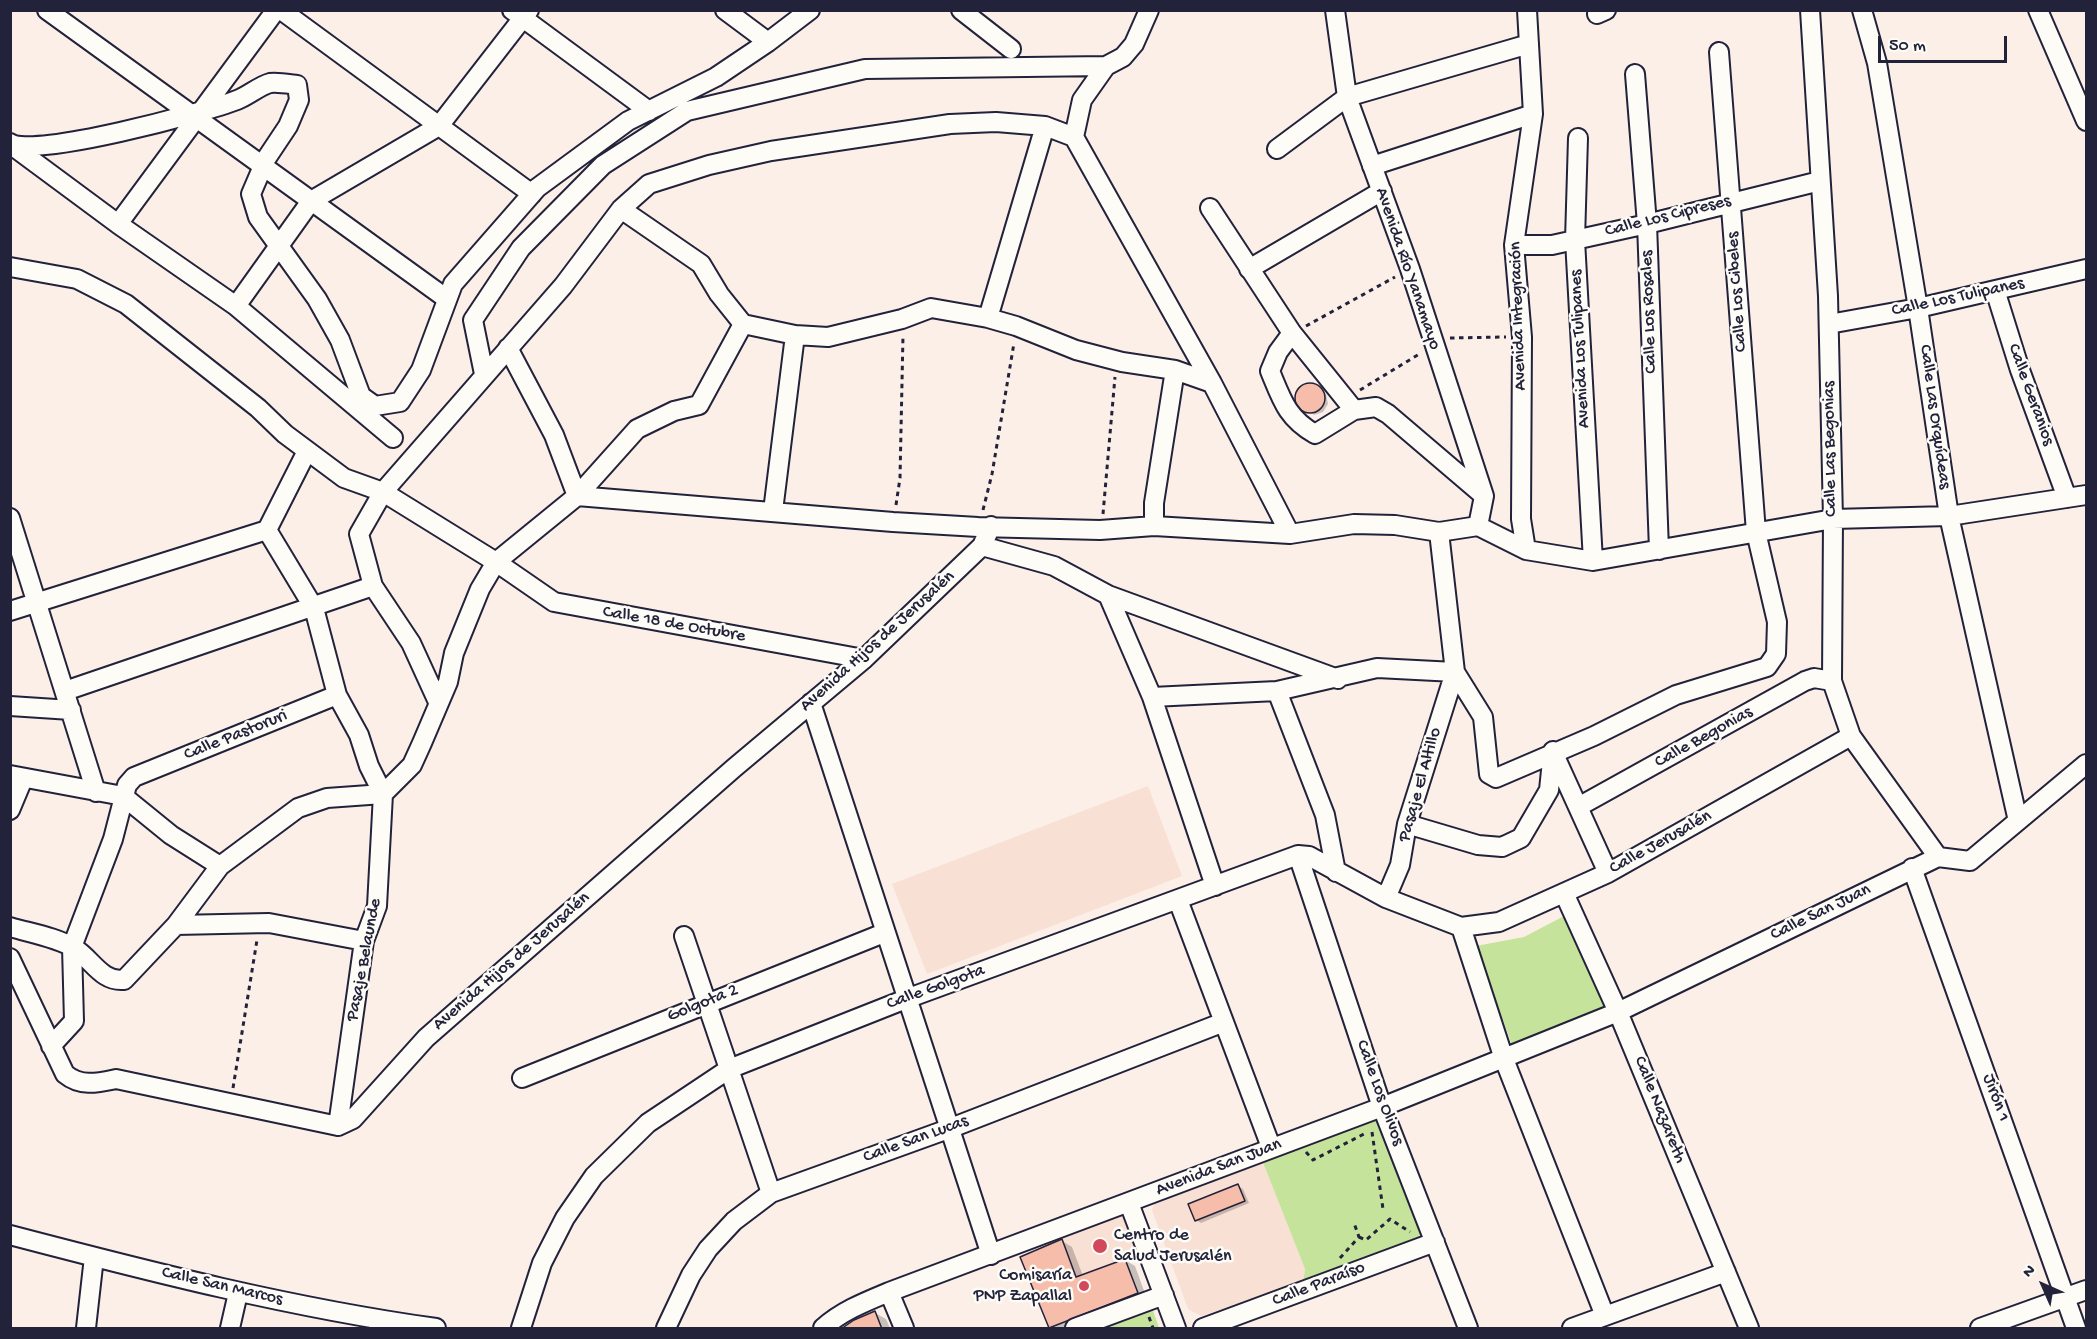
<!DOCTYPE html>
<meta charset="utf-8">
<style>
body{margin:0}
#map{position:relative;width:2097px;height:1339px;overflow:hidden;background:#fbefe8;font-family:"Gochi Hand",sans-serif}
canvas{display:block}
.frame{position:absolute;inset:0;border:12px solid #22223b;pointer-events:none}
.north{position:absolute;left:2013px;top:1255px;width:60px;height:60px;-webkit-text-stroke:4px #fdfcf7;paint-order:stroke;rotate:315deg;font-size:16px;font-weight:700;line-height:24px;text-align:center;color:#22223b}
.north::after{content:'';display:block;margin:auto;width:21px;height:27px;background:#22223b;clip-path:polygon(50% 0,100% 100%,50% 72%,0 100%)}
.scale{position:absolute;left:1878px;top:36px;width:129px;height:27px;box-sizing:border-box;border:3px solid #22223b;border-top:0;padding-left:8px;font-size:18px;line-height:21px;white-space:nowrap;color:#22223b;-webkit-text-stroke:4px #fdfcf7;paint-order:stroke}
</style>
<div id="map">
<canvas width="2097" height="1339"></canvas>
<div class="frame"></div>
<div class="north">N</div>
<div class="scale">50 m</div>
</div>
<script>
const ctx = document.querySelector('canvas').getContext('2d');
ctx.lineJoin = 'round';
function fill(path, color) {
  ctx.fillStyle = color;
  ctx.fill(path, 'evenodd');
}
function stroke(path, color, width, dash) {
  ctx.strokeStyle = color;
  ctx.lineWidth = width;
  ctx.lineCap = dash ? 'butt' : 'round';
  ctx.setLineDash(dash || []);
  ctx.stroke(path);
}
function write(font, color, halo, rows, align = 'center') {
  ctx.font = font + ' "Gochi Hand",sans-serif';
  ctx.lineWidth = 5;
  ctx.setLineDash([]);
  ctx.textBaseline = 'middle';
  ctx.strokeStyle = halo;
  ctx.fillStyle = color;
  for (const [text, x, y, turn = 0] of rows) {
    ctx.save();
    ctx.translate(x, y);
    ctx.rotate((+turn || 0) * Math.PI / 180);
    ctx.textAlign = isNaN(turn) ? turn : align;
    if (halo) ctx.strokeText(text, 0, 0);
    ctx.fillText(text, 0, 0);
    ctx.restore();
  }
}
const built = new Path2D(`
 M1148,786L1182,876L927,974L892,884Z
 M1262,1160L1305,1269L1303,1283L1201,1316L1188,1309L1152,1210L1155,1202Z
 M1124,1214L1139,1253L1076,1277L1062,1239Z`);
const green = new Path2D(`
 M1568,914L1606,1007L1512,1045L1476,946L1524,937Z
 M1375,1120L1383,1124L1426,1237L1303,1283L1305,1269L1262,1160Z
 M1144,1309L1153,1310L1159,1328H1094Z`);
const shadow = new Path2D(`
 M1311,385L1326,394L1328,404L1323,412L1314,415L1296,397L1300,388Z
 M1238,1186L1243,1189L1249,1203L1201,1223L1196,1220Z
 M1062,1241L1072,1247L1083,1276L1125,1260L1135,1266L1147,1299L1072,1328L1050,1327Z
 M875,1313L886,1319L890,1328H845Z`);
const building = new Path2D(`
 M1295 398a15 15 0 1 1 30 0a15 15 0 1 1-30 0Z
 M1238,1184L1245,1201L1195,1221L1188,1204Z
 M1062,1239L1076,1277L1125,1259L1138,1293L1049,1328L1020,1257Z
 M875,1311L882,1329H841L854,1320Z`);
const path = new Path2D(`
 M1306,326L1395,277
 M1450,338L1506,337
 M1360,390L1421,353
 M896,505L900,478L903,335
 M983,510L992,474L1014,343
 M1103,514L1115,377
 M233,1088L257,940
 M1372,1132L1383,1209
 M1306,1152L1313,1160L1364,1134
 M1359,1237L1366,1240L1390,1219L1410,1232
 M1340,1258L1359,1237L1354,1223
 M1149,1317L1153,1328`);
const minor = new Path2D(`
 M47,10L447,299
 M281,10L532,194
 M512,10L649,111
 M725,10L768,42
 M961,10L1011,49
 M1335,10L1347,97L1410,269L1484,496L1478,526
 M1810,10L1828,296L1833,519L1832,681L1851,736L1938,857
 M1862,10L1877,63L1918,308L1949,516L2018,821
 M2038,10L2086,121
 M1597,14L1606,10
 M1635,74L1647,224L1659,550
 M1074,137L1082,100L1106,66L1123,57L1134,44L1149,10
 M1578,138L1575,240L1593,561
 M10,143C32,159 206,112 237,100C248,96 259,86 270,83C278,82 289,84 297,85L299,100L288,126L266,159L251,194L258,217L317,299L340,340L361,396L375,406L400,402L421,370L453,284L537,188L628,121L716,77L768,42L810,10
 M14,147L118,224L236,306L393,438
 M1277,149L1347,97L1529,44
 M1372,166L1533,114
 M1210,208L1292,333L1354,410L1376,407L1388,414L1483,495
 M621,209L701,264L719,294L743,324L795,335L828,337L902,319L931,308L988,318L1016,326L1076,350L1122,362L1175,370L1212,383
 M118,224L276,10
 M1514,245H1552L1647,224L1820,181
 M10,267L77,279L126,304L258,408L285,434L344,478L383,492L496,562L554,602L864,659
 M1249,269L1382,191
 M1995,290L2020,370L2067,498
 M236,306L311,201L439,126L529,10
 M988,318L1045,126
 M1829,324L1918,308L2086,269
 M1292,333L1278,352L1270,371C1282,400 1287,418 1315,434L1354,410
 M508,348L554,435L577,496L893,522L978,527L1100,530L1154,526L1290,534L1354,524L1395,525L1439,532L1478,526L1526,550L1593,561L1833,519L1949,516L2086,495
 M484,374L473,320L521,248L603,165L687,111L865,69L1106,66
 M773,511L795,335
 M10,518L96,792
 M1154,526V503L1175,370
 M267,530L314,608L337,695L359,735L369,766L383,794L377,906L364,941L338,1126
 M1439,532L1455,672L1483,717L1489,774L1496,778L1594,736L1676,695L1767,667L1776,654L1777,622L1756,532L1719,52
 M982,546L1054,566L1108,595L1338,679
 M1526,550L1521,519L1522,337L1514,245L1533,114L1527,10
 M1108,595L1152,697L1215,886
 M10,611L267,530L307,451
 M65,691L373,586
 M1277,691L1325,815L1336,872
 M1152,697L1277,691L1377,668L1455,672L1407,824L1400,865L1386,898
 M438,702L411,643L373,586L359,534L383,492L563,286L621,209L649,184L709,165L771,151L950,124L996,122L1045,126L1074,137L1212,383L1290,534
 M811,703L991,1255
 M10,706L71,710
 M1553,752L1608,873
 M10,775L123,796L171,835L220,866
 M1578,807L1805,681L1814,678L1832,681
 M10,810L23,779
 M1407,824L1478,845L1502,847L1521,838L1549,790L1553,751
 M1298,855L1382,1107L1468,1328
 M1912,868L2076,1328
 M1564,893L1618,1012L1749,1328
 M1178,900L1271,1147
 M176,925L269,923L364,941
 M10,927C30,933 56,937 74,948C92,959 101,982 124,980L176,925L220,866L298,808L327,798L383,794L412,765L422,743L448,682L454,653L480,589L496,562L577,496L637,429L674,411L699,405L743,324
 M1461,927L1504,1059L1605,1316
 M684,936L771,1193
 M10,958L65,1074C81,1087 97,1083 116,1079L338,1126L353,1119L426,1038L734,768L864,659L982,546L991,526
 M51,1046L74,1021L72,947L113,839L127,785L134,777L337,695
 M522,1078L884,933
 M1129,1203L1176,1328
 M10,1235C151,1272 292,1308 436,1328
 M889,1292L904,1328
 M86,1328L94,1257
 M230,1328L238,1293
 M521,1328L542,1263L565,1218L594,1176L648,1123L729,1069L906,999L1298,855L1309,856L1386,898L1461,927L1499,922L1608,873L1851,736
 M666,1328L691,1275L708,1249L734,1221L771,1193L951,1128L1224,1022
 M823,1328C842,1311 865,1302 889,1292L1382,1107L1618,1012L1938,857L1970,861L2086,764
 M1075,1328L1164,1295
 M1203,1328L1435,1242
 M1572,1328L1726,1272
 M1980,1328L2086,1290`);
const markers = [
 [1100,1246,8,"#d1495b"],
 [1084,1286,6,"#d1495b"]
];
const streetNames = [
 ["Calle Los Cipreses",1668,217,-14],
 ["Avenida Río Yanamayo",1407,269,71],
 ["Calle Los Cibeles",1738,292,-94],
 ["Calle Los Tulipanes",1958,298,-12],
 ["Calle Los Rosales",1650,312,-92],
 ["Avenida Integración",1519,316,-92],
 ["Avenida Los Tulipanes",1581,349,-93],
 ["Calle Geranios",2030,395,70],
 ["Calle Las Orquídeas",1934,417,82],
 ["Calle Las Begonias",1831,449,-91],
 ["Calle 18 de Octubre",674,625,10],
 ["Avenida Hijos de Jerusalén",878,642,-42],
 ["Calle Pastoruri",236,736,-22],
 ["Calle Begonias",1704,738,-29],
 ["Pasaje El Altillo",1421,785,-74],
 ["Calle Jerusalén",1661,843,-29],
 ["Calle San Juan",1821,913,-26],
 ["Pasaje Belaunde",365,960,-79],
 ["Avenida Hijos de Jerusalén",512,962,-41],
 ["Calle Golgota",936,988,-20],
 ["Golgota 2",703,1004,-22],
 ["Calle Los Olivos",1379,1093,70],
 ["Jirón 1",1995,1098,70],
 ["Calle Nazareth",1659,1110,68],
 ["Calle San Lucas",916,1140,-20],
 ["Avenida San Juan",1219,1168,-21],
 ["Calle Paraíso",1319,1285,-21],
 ["Calle San Marcos",222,1287,13]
];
const poiNames = [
 ["Centro de",1114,1236],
 ["Salud Jerusalén",1114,1257],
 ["Comisaría",1072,1276,"right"],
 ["PNP Zapallal",1072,1297,"right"]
];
fill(built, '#f9e0d5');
fill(green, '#c5e39b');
fill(shadow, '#0003');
fill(building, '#f5bdaa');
stroke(building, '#22223b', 1.5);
stroke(minor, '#22223b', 22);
stroke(path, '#22223b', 3, [4.5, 4.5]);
stroke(minor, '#fdfcf7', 18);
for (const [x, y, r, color] of markers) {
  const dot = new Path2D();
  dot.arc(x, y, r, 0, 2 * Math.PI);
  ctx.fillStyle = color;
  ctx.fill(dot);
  stroke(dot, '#fdfcf7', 2);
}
write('18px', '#22223b', '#fdfcf7', streetNames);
write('18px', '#22223b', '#fdfcf7', poiNames, 'left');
</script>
